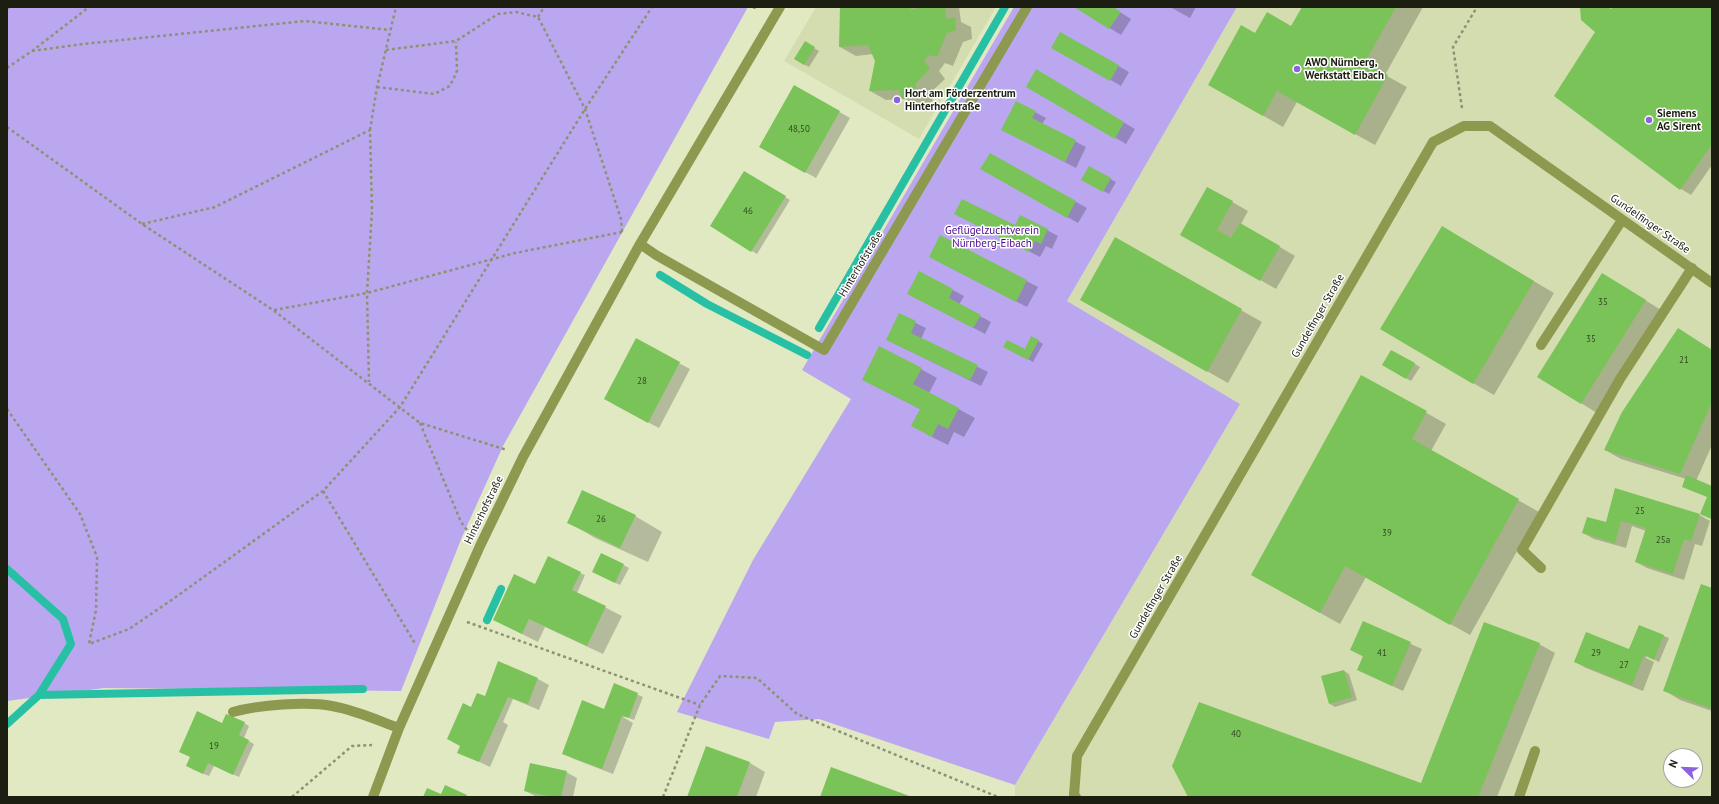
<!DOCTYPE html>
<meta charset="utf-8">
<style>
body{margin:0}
#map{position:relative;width:1719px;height:804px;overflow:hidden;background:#e1e9c3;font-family:"PT Sans",sans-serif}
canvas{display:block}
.frame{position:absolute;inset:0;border:8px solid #1b1e10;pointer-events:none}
.north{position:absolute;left:1663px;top:748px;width:40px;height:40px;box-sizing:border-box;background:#fff;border:1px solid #a4a59f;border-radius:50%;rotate:293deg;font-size:11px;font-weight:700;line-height:16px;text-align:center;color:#1b1e10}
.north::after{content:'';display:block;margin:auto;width:14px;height:18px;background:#8d62dd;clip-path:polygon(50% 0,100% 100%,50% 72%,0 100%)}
</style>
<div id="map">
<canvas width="1719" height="804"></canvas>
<div class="frame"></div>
<div class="north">N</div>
</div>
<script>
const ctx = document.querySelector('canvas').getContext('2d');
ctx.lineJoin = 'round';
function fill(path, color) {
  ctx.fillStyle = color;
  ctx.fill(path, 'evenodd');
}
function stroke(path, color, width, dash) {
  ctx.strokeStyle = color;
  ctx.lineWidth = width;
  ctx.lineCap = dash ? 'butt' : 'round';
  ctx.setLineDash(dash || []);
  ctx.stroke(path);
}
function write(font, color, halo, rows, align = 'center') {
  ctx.font = font + ' "PT Sans",sans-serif';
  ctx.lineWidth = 3;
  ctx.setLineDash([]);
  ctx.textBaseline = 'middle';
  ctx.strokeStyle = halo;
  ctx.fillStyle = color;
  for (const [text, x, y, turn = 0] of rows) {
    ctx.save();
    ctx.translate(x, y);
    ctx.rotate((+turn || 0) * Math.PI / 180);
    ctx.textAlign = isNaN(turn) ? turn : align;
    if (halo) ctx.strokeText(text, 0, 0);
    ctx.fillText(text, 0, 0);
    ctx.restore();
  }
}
const built = new Path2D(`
 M816,7H996L919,139L784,61Z
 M1237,7H1712V797H1015V785L1240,404L1067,301ZM1671,756H1695V780H1671Z`);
const green = new Path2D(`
 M7,7H748L503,446L462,537L401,691L104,688L7,701Z
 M1014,7H1237L1067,301L1240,404L1015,785L819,719L775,722L769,739L677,712L753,560L851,399L802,370Z`);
const shadow = new Path2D(`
 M841,7H912L915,9L920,7H959L961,22L971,27L972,39L963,42L953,66L945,63L939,71L945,79L930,93L933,101L919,107L905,99L886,100L870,91L876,61L873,54L856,56L840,47Z
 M1075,7H1112L1131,19L1121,35Z
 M1170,7H1196L1190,18Z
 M1303,7H1423L1385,75L1407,87L1375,145L1297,102L1283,127L1229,96L1256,34L1292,27Z
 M1581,7H1607L1612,10L1614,7H1712V165L1691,195L1681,189L1555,96L1597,31Z
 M1061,33L1129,72L1121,86L1053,47Z
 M805,43L819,51L809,67L795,59Z
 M1036,71L1135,129L1126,144L1028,86Z
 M794,86L850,118L816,178L760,147Z
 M1035,112L1046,118L1042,124L1086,147L1076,168L1013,135Z
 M990,154L1087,208L1078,223L992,175Z
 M1089,167L1116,182L1109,194L1082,179Z
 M744,172L790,200L757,254L711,226Z
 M1208,188L1248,211L1241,224L1295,256L1276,289L1181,234Z
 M955,214L1015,226L1021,216L1058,236L1052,249L1046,246L1040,257Z
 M941,237L1038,287L1027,307L941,263Z
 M1115,239L1262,322L1228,383L1081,300Z
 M1462,239L1554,293L1494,395L1473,383Z
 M919,272L964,296L959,305L991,322L985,334L919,299Z
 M1618,283L1661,310L1597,413L1539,377Z
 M899,315L926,328L921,339L988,372L981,386L887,340Z
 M1678,329L1712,350V445L1696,481L1712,487V519L1702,515L1701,516L1710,521L1702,546L1695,544L1684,580L1647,568L1636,562L1646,531L1632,526L1626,548L1594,539L1583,533L1607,523L1616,490L1701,516L1708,497L1686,479L1621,459L1605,450Z
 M1032,337L1043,344L1033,362L1005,346L1025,350Z
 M636,340L690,369L659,428L615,405Z
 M1392,351L1420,367L1411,381L1383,365Z
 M921,369L937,378L929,393L975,418L964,437L954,432L948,445L928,435L920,409L879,388Z
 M1362,376L1446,424L1431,451L1539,512L1470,635L1366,577L1340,624L1272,586Z
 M635,516L662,532L648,562L595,538L568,522Z
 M602,554L629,568L620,585L598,574Z
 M580,573L585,575L577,593L622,616L603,654L545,627L538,642L494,620L535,585Z
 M1712,589V711L1680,700L1664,690Z
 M1363,622L1422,649L1403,691L1358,670L1364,657L1351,650Z
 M1639,626L1669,638L1659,662L1646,656V658L1654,662L1643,691L1586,668L1575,662L1634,652Z
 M1539,644L1555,653L1497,797H1189L1422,785Z
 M499,663L538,679L549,685L539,710L513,699L503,722L508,725L490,767L459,752L472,708L485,697Z
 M1344,671L1349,674L1357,700L1335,707L1330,704Z
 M615,684L643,697L634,720L624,716L623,717L633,723L613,774L574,759L563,753L609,712Z
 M244,723L249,726L244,738L254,744L239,777L214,766L209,776L192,769L223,724Z
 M706,748L750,763L765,772L756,797H688Z
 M566,772L577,778L573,797H537L525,791Z`);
const stream = new Path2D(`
 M660,275L707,304L807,355
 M819,328L1005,7
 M7,569L63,619L71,644L39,695L7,724
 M487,620L501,589
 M39,695L363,689`);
const building = new Path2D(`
 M840,7H909L912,10L917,7H945L946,19L955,17L956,30L947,33L937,57L929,55L924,61L930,69L915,84L917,92L902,99L899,90L869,91L875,61L868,45L839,47Z
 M1074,7H1113L1121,12L1109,29Z
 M1302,7H1396L1365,62L1388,75L1355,135L1277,91L1263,116L1208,85L1241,25L1255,33L1267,12L1291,26Z
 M1580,7H1608L1611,9L1613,7H1712V144L1680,190L1554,96L1595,32L1581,20Z
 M1060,32L1119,65L1110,81L1051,48Z
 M805,41L815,47L804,65L794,59Z
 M1036,69L1124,122L1115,139L1026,87Z
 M794,85L840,111L805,173L759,147Z
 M1016,101L1036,111L1032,118L1076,140L1065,162L1001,130Z
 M990,153L1076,201L1067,218L980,169Z
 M1089,166L1111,178L1103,192L1081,180Z
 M744,171L786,196L751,252L710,226Z
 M1207,187L1233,201L1217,230L1231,238L1240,223L1280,246L1260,281L1180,235Z
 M962,199L1015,225L1020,215L1048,229L1041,244L1035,241L1029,252L954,214Z
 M1442,226L1534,281L1473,384L1380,329Z
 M940,235L1027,280L1016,302L929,257Z
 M1115,237L1242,309L1207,372L1080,300Z
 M919,271L953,289L949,298L981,315L973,328L907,294Z
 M1602,273L1646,300L1581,404L1537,377Z
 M899,313L916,321L911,333L978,365L970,380L886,340Z
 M1678,328L1712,350V402L1680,474L1604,450L1622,412Z
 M1031,336L1039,340L1028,360L1003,347L1007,340L1025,349Z
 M636,338L680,362L648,423L604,399Z
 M879,346L922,368L913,384L959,408L948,429L938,424L932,437L911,426L920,409L862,380Z
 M1391,350L1415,363L1406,379L1382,365Z
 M1361,375L1427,411L1412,439L1519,499L1450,625L1345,566L1320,613L1251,575Z
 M1686,475L1712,486V519L1700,514L1691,541L1684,539L1673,574L1635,562L1646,528L1621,521L1615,543L1582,533L1587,517L1606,522L1615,488L1700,514L1707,497L1682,487Z
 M582,490L636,515L620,548L567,523Z
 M601,553L624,564L615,583L592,572Z
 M548,556L581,572L572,590L606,606L587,646L529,619L522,634L493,620L514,574L535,584Z
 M1701,584L1712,588V703L1710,708L1663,691Z
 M1363,621L1411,642L1392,686L1357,670L1363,656L1350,650Z
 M1484,622L1540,643L1478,797H1188L1172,766L1199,702L1421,783Z
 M1639,625L1664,635L1654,660L1644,655L1632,685L1574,662L1586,632L1629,649Z
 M498,661L538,678L528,704L508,697L479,762L457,753L460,746L447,739L463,703L471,707L477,693L485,696Z
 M1344,670L1352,697L1329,704L1321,676Z
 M614,683L638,693L629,718L622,716L602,769L562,754L582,700L604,709Z
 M197,711L222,723L226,714L245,722L239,735L249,740L233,775L208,763L203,774L186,766L190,757L179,752Z
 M706,746L750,762L737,797H687Z
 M530,763L567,771L561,797H552L524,791Z
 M831,767L912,797H820Z
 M445,785L467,795L466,797H423L427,788L441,794Z`);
const path = new Path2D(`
 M753,7L758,9
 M7,9L9,7
 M538,17L544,7
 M386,50L456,41L498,14L516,12L538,17L585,109L621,219L622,232
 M32,51L83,44L305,21L390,30
 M7,68L32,51L89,7
 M377,87L434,94L450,86L457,71L456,42
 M1462,108L1453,47L1477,7
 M7,127L142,224L273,310L420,423L507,450
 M370,130L377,87L396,7
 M142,224L215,207L370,130L372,210L367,293L369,382
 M274,310L367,293L515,253L622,232
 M7,409L80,514L97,557L96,610L89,644L129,629L173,599L323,491L400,407L585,109L652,7
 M420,423L461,522L467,530
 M323,491L416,645
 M467,622L700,705
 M292,797L352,746L372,745
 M663,797L700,705L720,676L757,678L797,714L998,797`);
const minor = new Path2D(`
 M640,244L656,255L824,350L1027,7
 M1541,345L1622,220
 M1541,568L1522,550L1620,379L1692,268
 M233,712C258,705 307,701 332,706C355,710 377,720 399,728
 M373,797L399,728L480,546L523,457L640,244L780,7
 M1076,797L1074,795L1077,756L1433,142L1464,126H1490L1712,283
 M1519,797L1535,751`);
const markers = [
 [1297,69,4,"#8d62dd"],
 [897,100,4,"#8d62dd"],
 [1649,120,4,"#8d62dd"]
];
const numberNames = [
 ["48,50",799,129],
 ["46",748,211],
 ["35",1603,302],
 ["35",1591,339],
 ["21",1684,360],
 ["28",642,381],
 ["25",1640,511],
 ["26",601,519],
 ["39",1387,533],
 ["25a",1663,540],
 ["41",1382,653],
 ["29",1596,653],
 ["27",1624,665],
 ["40",1236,734],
 ["19",214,746]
];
const poiNames = [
 ["AWO Nürnberg,",1305,63],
 ["Werkstatt Eibach",1305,76],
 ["Hort am Förderzentrum",905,94],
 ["Hinterhofstraße",905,107],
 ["Siemens",1657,114],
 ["AG Sirent",1657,127]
];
const streetNames = [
 ["Gundelfinger Straße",1650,224,35],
 ["Hinterhofstraße",861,264,-59],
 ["Gundelfinger Straße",1318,316,-60],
 ["Hinterhofstraße",484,510,-64],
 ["Gundelfinger Straße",1156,597,-60]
];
const parkNames = [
 ["Geflügelzuchtverein",992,231],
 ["Nürnberg-Eibach",992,244]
];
fill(built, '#d4ddb0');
fill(green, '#bba7ef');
fill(shadow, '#0003');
stroke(stream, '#28c0a4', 8);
fill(building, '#7ac359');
stroke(path, '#8d9277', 2.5, [3, 3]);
stroke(minor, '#8e9950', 10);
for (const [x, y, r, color] of markers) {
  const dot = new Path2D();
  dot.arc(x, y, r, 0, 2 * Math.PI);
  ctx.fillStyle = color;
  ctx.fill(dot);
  stroke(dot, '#fff', 1.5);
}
write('9px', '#334722', null, numberNames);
write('bold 11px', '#1b1e10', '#fff', poiNames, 'left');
write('11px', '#1b1e10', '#fff', streetNames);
write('11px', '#4b068f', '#fff', parkNames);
</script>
